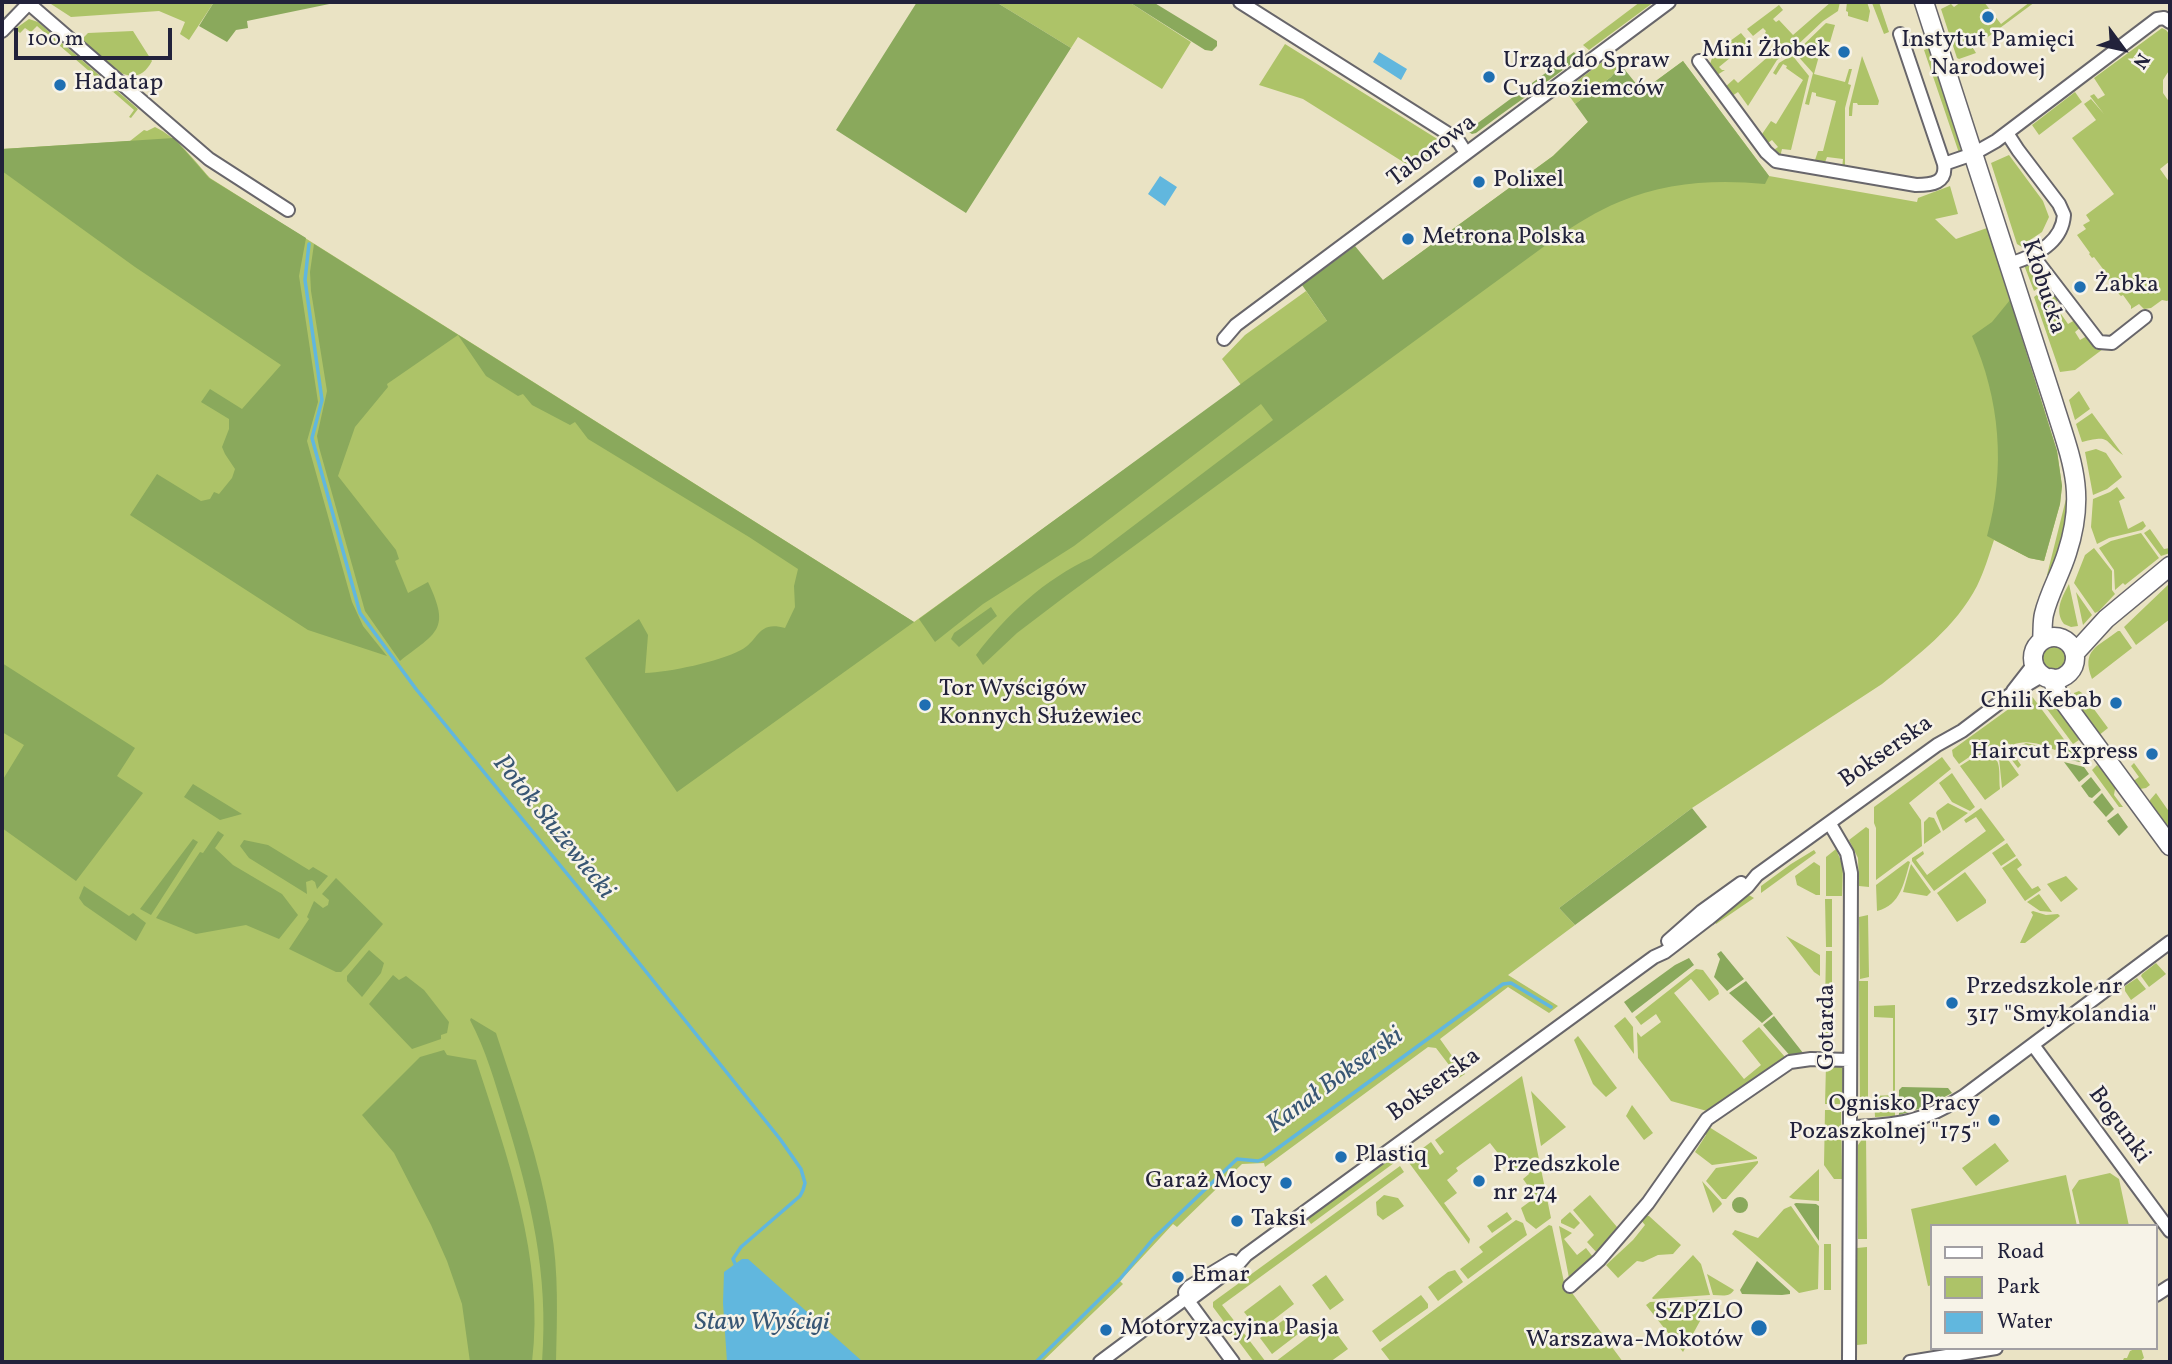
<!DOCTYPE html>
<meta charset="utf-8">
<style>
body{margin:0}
#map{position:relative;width:2172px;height:1364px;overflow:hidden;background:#eae3c4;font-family:Vollkorn,serif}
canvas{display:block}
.frame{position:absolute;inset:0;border:4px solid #22223b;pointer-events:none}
.legend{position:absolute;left:1930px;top:1224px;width:228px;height:126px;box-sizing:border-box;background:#f7f3e8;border:2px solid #a29fa3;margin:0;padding:9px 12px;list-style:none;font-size:21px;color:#22223b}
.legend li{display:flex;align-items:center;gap:14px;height:35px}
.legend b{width:35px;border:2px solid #a29fa3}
.north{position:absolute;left:2088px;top:14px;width:70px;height:70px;-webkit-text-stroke:5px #f7f3e8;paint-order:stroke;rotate:123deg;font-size:19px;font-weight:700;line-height:28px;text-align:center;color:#22223b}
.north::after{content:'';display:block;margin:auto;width:24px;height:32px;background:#22223b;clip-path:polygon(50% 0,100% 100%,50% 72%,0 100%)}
.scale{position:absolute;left:14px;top:28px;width:158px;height:32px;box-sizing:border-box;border:4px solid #22223b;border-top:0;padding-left:9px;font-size:21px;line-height:24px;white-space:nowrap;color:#22223b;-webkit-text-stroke:5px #f7f3e8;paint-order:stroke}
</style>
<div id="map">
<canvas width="2172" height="1364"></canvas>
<div class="frame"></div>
<ul class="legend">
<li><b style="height:9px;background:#fff"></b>Road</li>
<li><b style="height:19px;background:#adc368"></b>Park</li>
<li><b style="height:19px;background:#61b7de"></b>Water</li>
</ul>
<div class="north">N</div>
<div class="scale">100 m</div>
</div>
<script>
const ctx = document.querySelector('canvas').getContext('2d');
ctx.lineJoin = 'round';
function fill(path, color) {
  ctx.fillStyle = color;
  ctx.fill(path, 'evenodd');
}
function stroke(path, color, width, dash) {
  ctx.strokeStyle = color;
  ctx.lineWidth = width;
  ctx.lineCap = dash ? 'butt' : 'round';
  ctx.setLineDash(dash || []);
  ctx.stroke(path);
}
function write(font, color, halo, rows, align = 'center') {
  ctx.font = font + ' Vollkorn,serif';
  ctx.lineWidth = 5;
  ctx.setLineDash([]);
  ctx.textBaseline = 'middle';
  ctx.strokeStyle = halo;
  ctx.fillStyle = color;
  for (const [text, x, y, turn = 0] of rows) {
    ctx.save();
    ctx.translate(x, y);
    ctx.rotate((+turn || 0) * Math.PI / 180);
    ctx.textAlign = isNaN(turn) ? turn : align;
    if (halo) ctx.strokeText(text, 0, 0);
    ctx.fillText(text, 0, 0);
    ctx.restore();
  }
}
const green = new Path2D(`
 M90,2H214L189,40L180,34L185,22L159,11L71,17L51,4Z
 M996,2H1129L1191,42L1162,89L1078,37L1071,48Z
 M1640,2H1654L1589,50L1583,45Z
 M1831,2H1840L1838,11L1823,21L1790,52L1777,60L1748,106L1738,92L1732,96L1724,88L1734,79L1738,83L1778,48L1765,33L1766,31L1763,28L1753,36L1747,29L1779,5L1783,10L1773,19L1776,22L1779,20L1793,35Z
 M1847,2H1867L1870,11L1868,22L1848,16V12L1846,11Z
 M1879,2L1889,32L1884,34L1872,3Z
 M1961,2H1984L2001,24L2030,2H2035L1973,48L1976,53L1959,59L1957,58L1941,9L1951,4L1954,7Z
 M29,19L38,22L138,109L131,118L129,117L134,110L37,26L31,32L25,28L20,33L15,29Z
 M1826,23L1835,25L1830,42L1819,40L1818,44L1822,45L1814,74L1845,82L1849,69H1852L1848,84L1851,85L1845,108V168H1842L1843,159L1827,157L1824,165L1814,163L1818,151H1823L1836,101L1816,96V93L1812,92L1809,105L1805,104L1813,73L1795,53Z
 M2162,28L2166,30L2170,35V69L2163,80V93L2170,103V161L2160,169L2170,183V299L2167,301L2162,300L2151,308L2144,309L2139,304L2131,309V306L2123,295L2121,296L2118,293L2120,291L2112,281L2110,282L2107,278L2109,277L2094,257L2092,258L2089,254L2090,253L2077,235L2086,229L2083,225L2090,221L2086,215L2114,194L2072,138L2096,120L2084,104L2091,99L2104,114L2090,96L2094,94L2098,99L2105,95L2094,78Z
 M133,31L152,61C133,97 102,58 83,42L82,39L88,33Z
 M1741,33L1751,45L1738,56L1726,44Z
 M1285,44L1439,140C1429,158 1430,165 1408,165L1303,99L1259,85Z
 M1929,48L1961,150L1959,153L1924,50Z
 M1721,49L1730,58L1719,67L1722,70H1725L1717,75L1709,67L1713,55Z
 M1613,54L1621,65L1611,77L1575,104L1565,90Z
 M1792,55L1809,76L1791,150L1782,149L1780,157L1771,152L1778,147L1772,140L1765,145L1760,137L1771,121L1776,124L1803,80L1786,68L1787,66L1783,64L1776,75L1773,73L1779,63Z
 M1862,56L1879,101L1878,105H1858L1857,103H1853L1852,116H1849V108Z
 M1683,61L1769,176L1917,202L1918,198L1950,186L1958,214L1935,219L1956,239L1987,228L2057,451L2062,486L2060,504L2044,561L2029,558L1994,540C1989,555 1984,572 1977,586C1956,627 1917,656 1882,684L1692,808L1559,908L1575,925L1508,975L1558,1006L1549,1013L1508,987L1440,1039L1465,1074L1459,1078L1436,1048L1428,1047L1265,1167L1264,1163L1242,1164L1177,1227L1173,1224L1120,1281L1123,1284L1042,1362H2V149L130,141L144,130L147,131L155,127C178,138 193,159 210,178L914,622L1241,385L1222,359L1245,335L1306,291L1327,321L1553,156L1591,119L1598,124Z
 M2075,92L2082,102L2039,135L2032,125Z
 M2009,155L2043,201L2049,217L2042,232L2030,240L2034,249L2030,252L2017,244L1991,163Z
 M2027,264L2033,265L2046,282L2034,291L2024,265Z
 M2049,286L2060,299L2054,304L2068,324L2075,320L2081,327L2075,332L2080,340L2087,336L2099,348L2103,349L2075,370L2060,372L2034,297Z
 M2079,391L2090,409L2075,420L2069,400Z
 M2092,413L2123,455C2103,441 2112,434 2082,442L2076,424Z
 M2096,449L2106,453L2122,477L2107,489L2093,495L2085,452Z
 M2117,487L2125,498L2119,501L2128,529L2143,521L2146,526L2142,530L2109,538L2097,544L2091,527L2093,499L2110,492Z
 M2069,494L2065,537L2050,575H2047L2067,495Z
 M2150,529L2164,549L2170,548V553L2161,556L2144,533Z
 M2141,533L2159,558L2125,585L2123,583L2115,590L2114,570L2099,548L2111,541Z
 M2094,548L2112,571V590L2115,594L2099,611L2095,613L2074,583L2085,555Z
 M2170,583V619L2136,645L2124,627Z
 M2069,584L2078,626L2071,627L2064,624C2054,611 2062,597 2069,584Z
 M2076,592L2092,615L2083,625Z
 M2118,631H2120L2132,648L2092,679C2081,650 2097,647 2118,631Z
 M2040 657a14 14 0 1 1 28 0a14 14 0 1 1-28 0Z
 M2079,691L2082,693L2108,728L2098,736L2075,699L2074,693Z
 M2028,695H2031L2066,742L2055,750C2040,744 2027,739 2012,745L2007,743L1996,751L1981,749L1959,764L1953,756L1952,750Z
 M2057,699L2079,740L2073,744L2047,709V706Z
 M2026,743L2039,746L2042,750L2035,756L2026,746L2014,755L2021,765L2018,768L2008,755V751Z
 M1982,752C2004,756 1998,770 2000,789L1985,800L1960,766Z
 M2004,754L2019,775L2002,788L1999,758Z
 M1942,757L1951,769L1909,803L1921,820L1922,846L1876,880V828L1874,823V807Z
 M2134,763L2150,785L2146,788L2140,789L2132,782L2139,777L2131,766Z
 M2097,765L2116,783L2114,795L2123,807H2119L2092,770Z
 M1952,773L1975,807L1970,811L1952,802L1939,783Z
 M2156,793L2170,813V833L2150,806V800Z
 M1948,803L1968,813L1943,831L1936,813L1937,811Z
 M1981,808L2005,840L1934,891L1912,861V858L1923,851L1924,854L1916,860L1927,875L1986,831L1976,817L1966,823L1964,820Z
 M1929,817L1934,818L1941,832L1924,844V822Z
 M1866,827L1869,829V887L1859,886L1858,858L1849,840Z
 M2007,843L2016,856L2001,866L1992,853Z
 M1836,849L1843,866L1842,896H1826V857Z
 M1814,850L1816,853L1761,893V886L1791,864Z
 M2017,858L2022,865L2017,869L2032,889L2038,886L2041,890L2025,901L2002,868Z
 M1908,861L1910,862C1904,882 1901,905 1877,911L1876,885Z
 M1814,862L1820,866V895H1816L1797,885L1795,876Z
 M1911,864L1931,892L1927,896L1903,892Z
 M1965,872L1986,900V903L1957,922L1937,893Z
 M2066,876L2078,889L2061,902L2047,884Z
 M1747,894L1754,898L1716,924L1713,920Z
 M2039,894L2052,912L2040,911L2027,902Z
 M1825,899H1832V947H1826Z
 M2033,911L2046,915L2058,914L2060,916L2025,943H2020L2033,915L2031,912Z
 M1868,915L1869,977L1860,979L1859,917Z
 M1786,936L1820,955V976L1814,972Z
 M1826,951H1832V1006H1825Z
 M2156,963L2166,974L2149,987L2141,976L2142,974Z
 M1696,969L1703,970L1718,990L1719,994L1709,1001L1691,979L1674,993L1744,1079L1761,1065L1742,1041L1759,1027L1785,1057L1707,1111L1671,1101L1638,1058L1637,1032L1641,1037L1661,1022L1656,1014L1641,1025L1635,1017Z
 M2137,978L2146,989L2131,1000L2125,991V986Z
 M1859,981H1868V1102L1867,1104L1860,1105Z
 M1895,1005V1116L1875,1117L1874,1096L1893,1095V1018L1874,1017V1006Z
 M1825,1010H1832V1052H1825Z
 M1625,1017L1633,1027L1634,1054L1614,1026Z
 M1578,1036L1617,1088L1606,1097L1593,1084L1574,1040Z
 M1826,1065H1843L1842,1104H1825Z
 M1522,1076L1551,1218L1536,1229L1526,1221L1521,1208L1536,1197L1523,1179L1529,1174L1525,1169L1518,1173L1508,1159L1504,1161L1490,1143L1456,1168L1458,1171L1447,1180L1457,1193L1444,1203L1470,1239L1469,1244L1407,1160L1431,1142L1440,1155L1444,1152L1435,1140Z
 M1531,1091L1566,1127L1541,1146Z
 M1632,1105L1653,1133L1644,1140L1626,1116Z
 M1825,1110H1841L1842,1179H1834L1824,1165Z
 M1709,1127L1757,1157V1159L1712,1165L1695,1152L1706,1135L1702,1132Z
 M1866,1134L1867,1239H1858V1145Z
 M1995,1143L2009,1161L1976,1186L1962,1168Z
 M1392,1156L1398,1160L1311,1224L1306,1217Z
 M1758,1161V1163L1726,1199H1722L1706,1181L1716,1168Z
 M1400,1166L1404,1172L1222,1305L1266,1362H1254L1213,1307V1302Z
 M1819,1169V1201L1793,1199L1789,1197Z
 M2110,1173L2119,1179L2129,1226H2080L2072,1190L2079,1180Z
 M2066,1175L2077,1226H1932V1285L1928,1286L1911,1209Z
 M1702,1181L1721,1202L1722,1204L1713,1213Z
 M1384,1195L1398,1198L1404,1206L1383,1220L1377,1215L1376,1202Z
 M1590,1195L1617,1227L1618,1231L1598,1254L1587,1242L1594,1235L1573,1210Z
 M1791,1206L1819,1246L1818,1289L1799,1293L1732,1234L1735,1230L1758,1238L1784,1209Z
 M1507,1212L1512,1219L1492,1233L1487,1226Z
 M1570,1212L1580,1223L1574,1229L1561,1223V1220Z
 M1644,1215L1649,1216L1681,1245L1673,1254L1658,1255L1643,1262L1637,1261L1618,1278L1606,1265L1633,1240L1645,1225L1640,1219Z
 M1516,1220L1523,1223L1527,1235L1468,1279L1460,1269L1483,1252L1479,1247Z
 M1549,1225L1552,1226L1564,1282L1623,1362H1391L1381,1349Z
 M1559,1226L1572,1233L1564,1239L1577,1255L1586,1248L1593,1257L1569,1278Z
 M1824,1244H1831V1290H1824Z
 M1867,1247V1344L1857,1345V1248Z
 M1693,1255L1701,1264L1710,1295L1653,1299L1652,1298Z
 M1455,1270L1463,1282L1438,1301L1428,1287L1448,1272Z
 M1707,1274L1734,1290C1729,1298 1721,1295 1713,1295Z
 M1326,1275L1344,1300L1330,1310L1312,1285Z
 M1280,1285L1294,1304L1259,1331L1244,1312Z
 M1421,1295L1428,1304V1308L1380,1342L1372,1331Z
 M1710,1299L1711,1301L1683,1352L1646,1305L1650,1302Z
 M1290,1315L1302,1331L1272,1354L1260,1338Z
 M1328,1322L1348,1349L1330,1362H1275Z
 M2137,1348H2141L2144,1358L2139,1362H2122L2124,1358H2127L2130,1351Z`);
const forest = new Path2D(`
 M214,2H339L247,21L248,28L236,30L227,42L199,26Z
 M917,2H996L1071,48L966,213L836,130Z
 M1129,2H1153L1217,41V46L1212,51L1205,50Z
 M1574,52L1579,58C1545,84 1510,107 1476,133L1472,134L1467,131Z
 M1683,61L1769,176L1765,184C1716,179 1666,182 1619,202C1597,211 1577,224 1557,237L1067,595L1017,633L983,665L976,655C1006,615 1045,579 1091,558L1273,420L1261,404L1074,546L983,604L935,642L919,619L1327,321L1302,285L1355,246L1383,280L1553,156L1588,122L1575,104L1611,77L1621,65L1642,91Z
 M174,138L209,178L306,238L299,276L318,402L307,441L352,602L363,626L387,656L308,630L130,515L157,474L201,501L210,499L214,492L219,494L232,478L235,469L225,454L222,447L229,429V419L201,402L210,389L242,409L281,365L135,267L2,171V149Z
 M314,244L914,622L677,792L585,658L639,619L648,635L645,673C670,672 718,662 741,650C759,641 757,620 785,628L795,607L794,586L798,569L749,537L588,439L575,422L570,425L532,405L523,394L518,396L486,376L458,335L387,384L388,387L355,427L338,476L396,550L399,559L395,561L408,593L428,582C451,630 437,632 400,661L365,611L319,447L317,436L327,391L311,291L310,272Z
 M2010,300L2057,451L2062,486L2060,504L2044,561L2029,558L1987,536C2006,469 2000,399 1972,336L1992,322Z
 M991,607L997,616L959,647L951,639L954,633Z
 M2,663L135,748L117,776L143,793L76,881L2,828V781L24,745L2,732Z
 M2068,745L2080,762L2061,758L2058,755L2059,751Z
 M2064,762L2084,767L2089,774L2079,782Z
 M2091,777L2101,790L2092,798L2089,797L2081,786Z
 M193,784L242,814L220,820L184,797Z
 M2102,793L2114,809L2106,817L2093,802Z
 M1692,808L1707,827L1575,925L1559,908Z
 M2118,813L2128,827L2119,836L2107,821Z
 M218,831L224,835L215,848L233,865L282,894L298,915L279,939L246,925L196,934L156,918L200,852L203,853Z
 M193,839L198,842L151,915L140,909Z
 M244,840L268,845L309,870L313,867L328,876L317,889L315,882L312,880L306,882L307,894L249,858L240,846Z
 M336,878L383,924L347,966L341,972H336L289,949L309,919L307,917L314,901L323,908L328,905L329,900L322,894Z
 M84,886L129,916L133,913L146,923L136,941L84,905L79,898Z
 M369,950L384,963L381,973L362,997L347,981V976Z
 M1721,951L1744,979L1727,991L1714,977L1720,959L1717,954Z
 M1689,958L1694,965L1632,1013L1624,1002L1675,965Z
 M393,975L399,980L406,976L424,990L449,1022L447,1033L441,1035V1039L412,1049L369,1004Z
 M1746,981L1773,1014L1762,1023L1729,993Z
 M1774,1016L1807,1058H1792L1763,1025Z
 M471,1018L496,1033C517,1097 540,1161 551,1228C559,1271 557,1319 556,1362H542C549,1273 531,1200 505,1115C495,1083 486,1050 470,1020Z
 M444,1050L447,1055L476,1060C507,1156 545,1259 532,1362H470L462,1304L447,1261L431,1225L394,1153L362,1115L420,1057Z
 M1902,1087L1948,1088L1952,1093L1925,1107L1899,1115V1090Z
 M1732 1205a8 8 0 1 1 16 0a8 8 0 1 1-16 0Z
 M1796,1203L1816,1204L1819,1206V1241L1794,1204Z
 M1757,1261L1790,1291V1294L1782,1295L1742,1294L1740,1290Z`);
const water = new Path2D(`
 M1379,52L1407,69L1401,80L1373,62Z
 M1160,176L1177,187L1165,206L1148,194Z
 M742,1259H748L863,1362H727L723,1303L724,1272Z`);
const stream = new Path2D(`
 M309,244L305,280L322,400L312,438L360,613L416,689L595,908L780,1139L801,1169L805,1183L803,1190L800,1196L741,1247L733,1259L737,1268
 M1036,1362L1120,1279L1153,1239L1237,1159L1258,1161L1263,1159L1503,984L1511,983L1551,1007`);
const street = new Path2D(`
 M27,2L209,159L288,210
 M1240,2L1447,133L1459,142L1466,153
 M2,31L29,3
 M1900,34L1944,164
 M1699,61L1766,152L1776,161L1916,185C1932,185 1947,183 1944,164L1973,154L1996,141L2157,19L2164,18L2170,22
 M2007,133L2018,150L2059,204L2064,215C2062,243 2033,257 2009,264
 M2033,256L2099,342L2112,343L2145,317
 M1224,339L1236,325L1669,2
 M2013,691L2034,664
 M1830,824L1847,853L1851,873L1849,1362
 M1668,941L1702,911L1741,883
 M2033,1045L2170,1231
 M1850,1127C1895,1126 1925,1122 1964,1096L2170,942
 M1570,1286L1599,1260L1648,1203L1707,1119L1790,1062L1811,1059L1850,1060
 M2156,1295L2170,1286
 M1186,1298L1233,1362
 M1188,1301L1239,1263L1246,1255L1654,957L1665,952L1708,919L1748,886L1757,875L1937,745L1962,731L2011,694L2043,675
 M1100,1362L1186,1298L1185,1292L1189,1287L1232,1261
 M1910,1362L1996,1348`);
const secondary = new Path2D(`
 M1924,2L2053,401C2071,459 2087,492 2067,553C2061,573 2049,593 2044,614C2042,622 2043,632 2042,641
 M2033 658a21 21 0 1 1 42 0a21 21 0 1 1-42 0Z
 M2075,653L2106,619L2170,566
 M2051,678L2059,695L2170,846`);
const markers = [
 [1988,17,7,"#1f6fb2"],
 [1844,52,7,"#1f6fb2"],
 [1489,77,7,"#1f6fb2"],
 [60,85,7,"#1f6fb2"],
 [1479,182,7,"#1f6fb2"],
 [1408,239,7,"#1f6fb2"],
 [2080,287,7,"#1f6fb2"],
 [2116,703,7,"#1f6fb2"],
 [925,705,7,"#1f6fb2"],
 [2152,754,7,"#1f6fb2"],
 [1952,1003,7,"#1f6fb2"],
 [1994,1120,7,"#1f6fb2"],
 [1341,1157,7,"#1f6fb2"],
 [1479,1181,7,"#1f6fb2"],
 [1286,1183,7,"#1f6fb2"],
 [1237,1221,7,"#1f6fb2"],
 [1178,1277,7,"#1f6fb2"],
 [1759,1328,9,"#1f6fb2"],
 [1106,1330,7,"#1f6fb2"]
];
const poiNames = [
 ["Instytut Pamięci",1988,42,"center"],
 ["Narodowej",1988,70,"center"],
 ["Mini Żłobek",1830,52,"right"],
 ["Urząd do Spraw",1503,63],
 ["Cudzoziemców",1503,91],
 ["Hadatap",74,85],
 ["Polixel",1493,182],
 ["Metrona Polska",1422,239],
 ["Żabka",2094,287],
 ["Tor Wyścigów",939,691],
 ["Konnych Służewiec",939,719],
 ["Chili Kebab",2102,703,"right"],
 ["Haircut Express",2138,754,"right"],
 ["Przedszkole nr",1966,989],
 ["317 \"Smykolandia\"",1966,1017],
 ["Ognisko Pracy",1980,1106,"right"],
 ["Pozaszkolnej \"175\"",1980,1134,"right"],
 ["Plastiq",1355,1157],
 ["Przedszkole",1493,1167],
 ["nr 274",1493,1195],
 ["Garaż Mocy",1272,1183,"right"],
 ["Taksi",1251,1221],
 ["Emar",1192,1277],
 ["SZPZLO",1743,1314,"right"],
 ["Warszawa-Mokotów",1743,1342,"right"],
 ["Motoryzacyjna Pasja",1120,1330]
];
const streetNames = [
 ["Taborowa",1433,152,-37],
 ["Kłobucka",2042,287,72],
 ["Bokserska",1887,753,-35],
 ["Gotarda",1829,1027,-90],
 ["Bokserska",1435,1086,-36],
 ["Bogunki",2118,1126,54]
];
const waterNames = [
 ["Potok Służewiecki",552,828,51],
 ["Kanał Bokserski",1336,1082,-36],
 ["Staw Wyścigi",762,1324]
];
fill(green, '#adc368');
fill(forest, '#8aa95c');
fill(water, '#61b7de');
stroke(stream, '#61b7de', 3.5);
stroke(street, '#68666b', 16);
stroke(secondary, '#68666b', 21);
stroke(street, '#fff', 12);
stroke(secondary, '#fff', 18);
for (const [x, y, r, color] of markers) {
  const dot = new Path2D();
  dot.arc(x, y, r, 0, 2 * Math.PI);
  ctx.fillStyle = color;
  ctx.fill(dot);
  stroke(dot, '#f7f3e8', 2.5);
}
write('24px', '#22223b', '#f7f3e8', poiNames, 'left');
write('24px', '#22223b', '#f7f3e8', streetNames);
write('italic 26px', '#385674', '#f7f3e8', waterNames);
</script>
